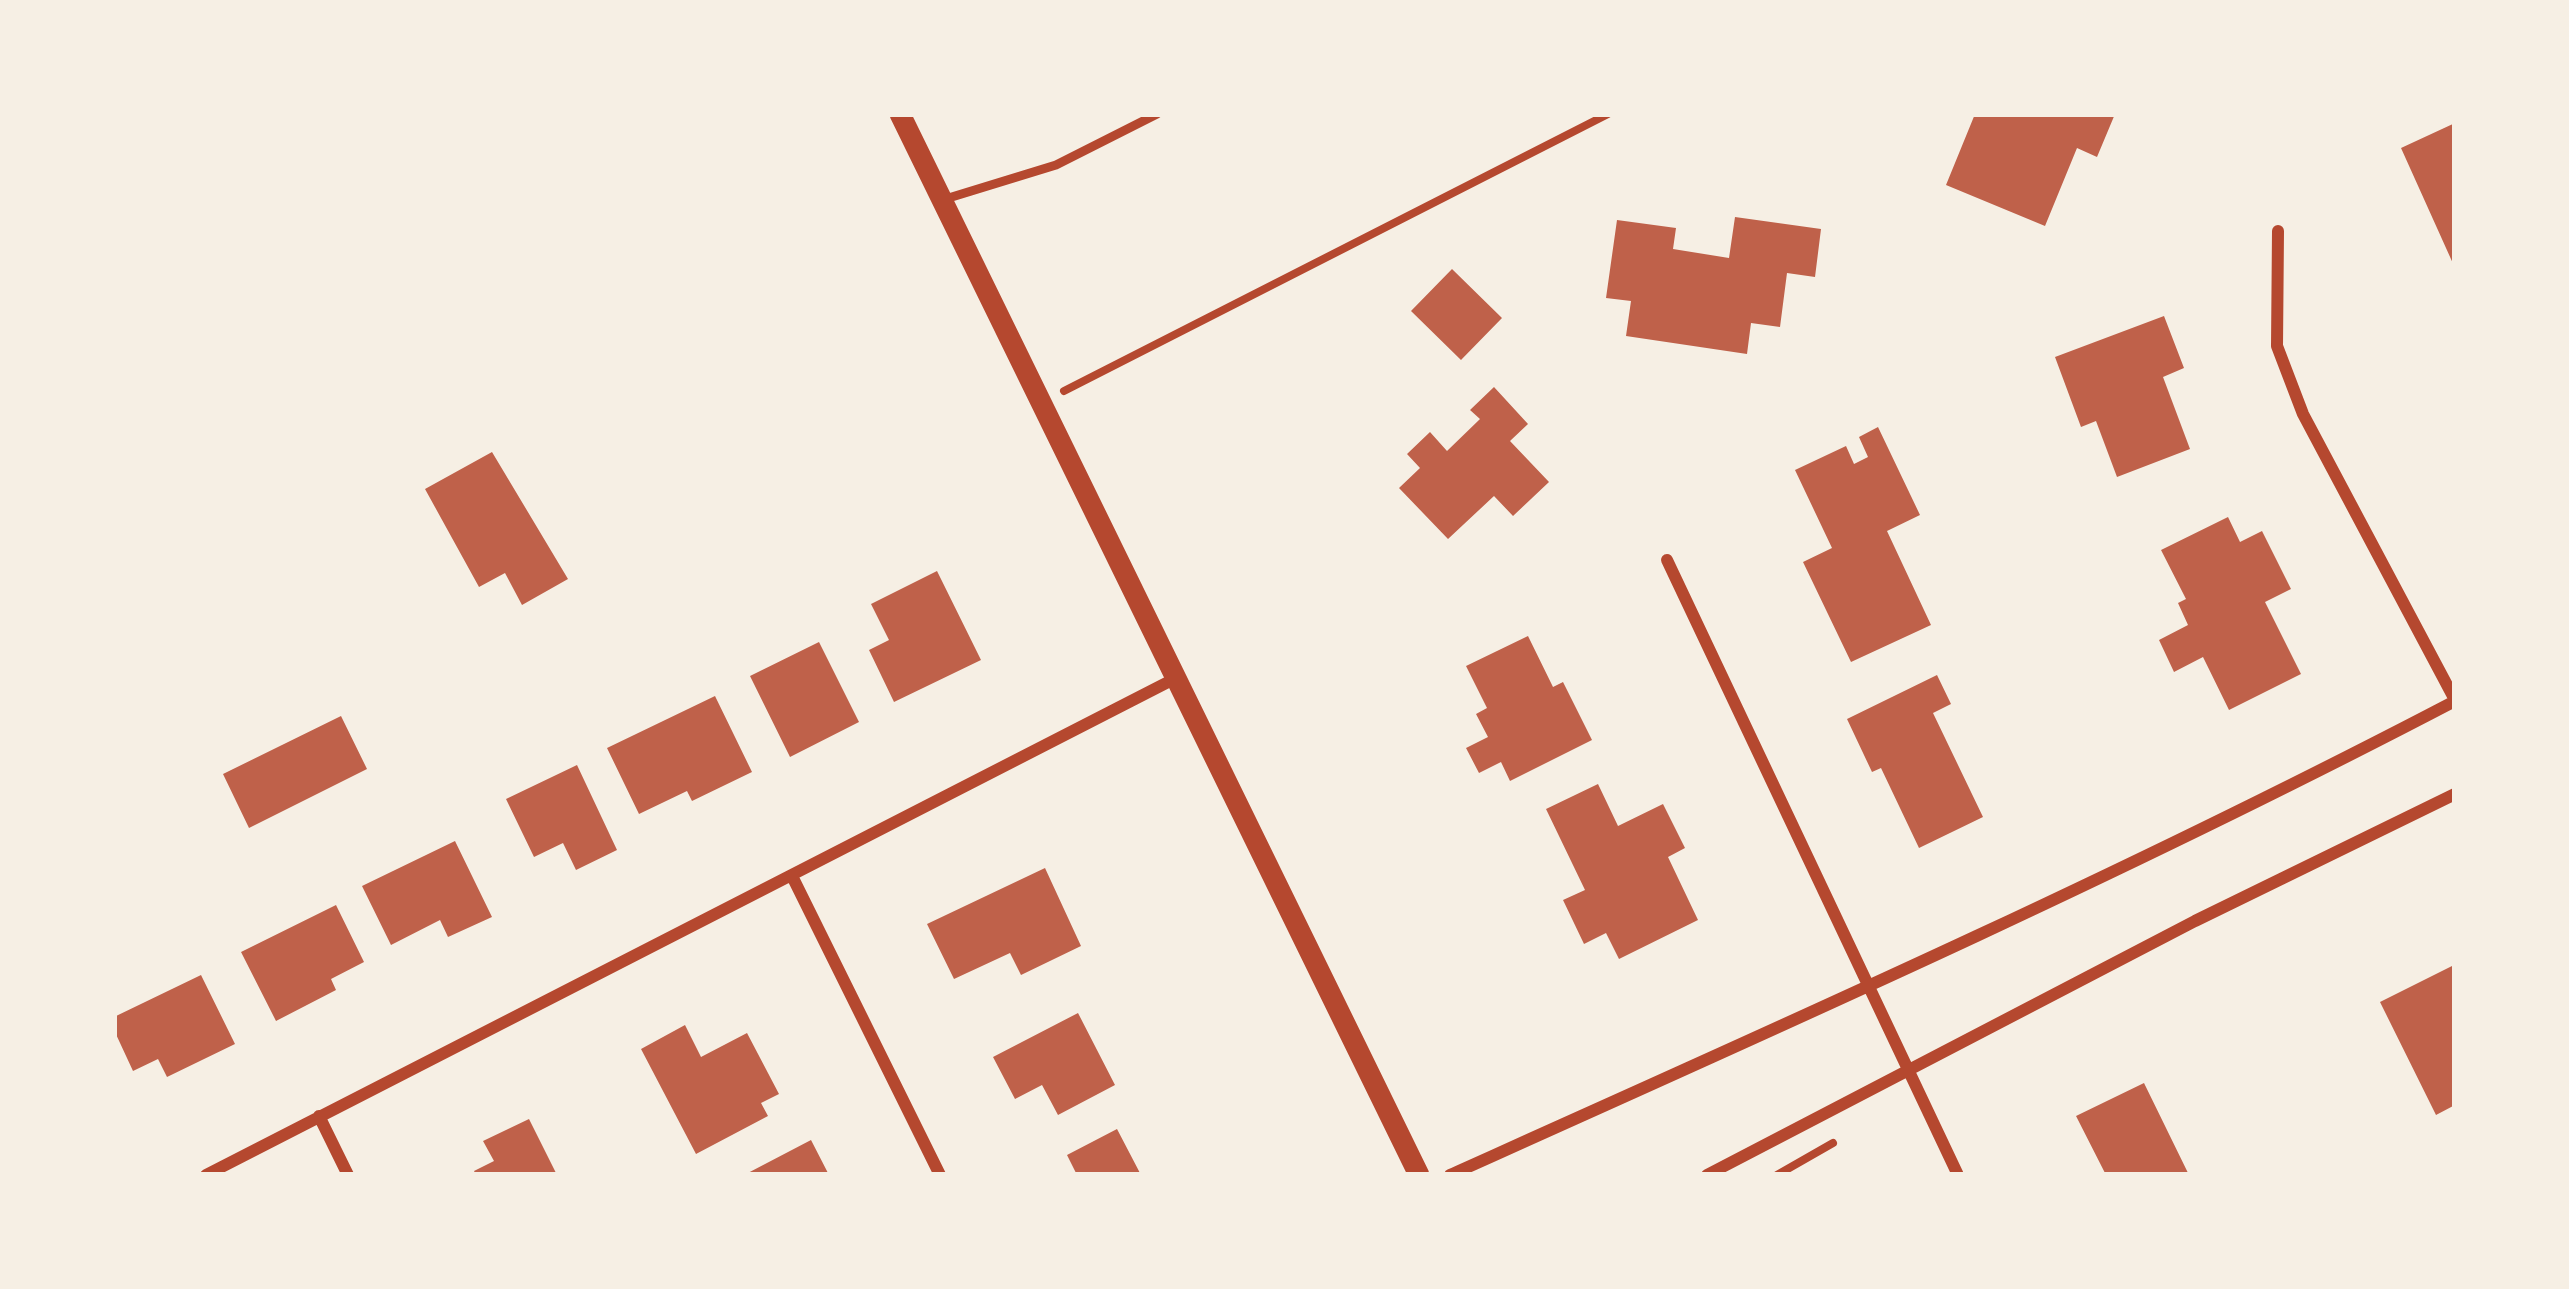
<!DOCTYPE html>
<style>
body{margin:0}
#map{position:relative;width:2569px;height:1289px;overflow:hidden;background:#f6efe4;font-family:Commissioner,sans-serif}
canvas{display:block}
.frame{position:absolute;inset:0;border:117px solid #f6efe4;pointer-events:none}
</style>
<div id="map">
<canvas width="2569" height="1289"></canvas>
<div class="frame"></div>
</div>
<script>
const ctx = document.querySelector('canvas').getContext('2d');
ctx.lineJoin = 'round';
function fill(path, color) {
  ctx.fillStyle = color;
  ctx.fill(path, 'evenodd');
}
function stroke(path, color, width, dash) {
  ctx.strokeStyle = color;
  ctx.lineWidth = width;
  ctx.lineCap = dash ? 'butt' : 'round';
  ctx.setLineDash(dash || []);
  ctx.stroke(path);
}
const building = new Path2D(`
 M1975,114H2115L2097,157L2077,148L2045,226L1946,185Z
 M2455,123V268L2401,148Z
 M1735,217L1821,229L1815,277L1787,273L1780,327L1751,323L1747,354L1626,336L1631,301L1606,298L1617,220L1676,228L1673,249L1729,258Z
 M1452,269L1502,318L1461,360L1411,311Z
 M2164,316L2184,368L2163,377L2190,449L2117,477L2096,421L2081,427L2055,357Z
 M1494,387L1528,424L1510,441L1549,482L1513,516L1494,496L1448,539L1399,488L1420,468L1407,454L1430,432L1447,451L1480,419L1470,410Z
 M1878,427L1920,515L1887,531L1931,625L1851,662L1803,562L1832,548L1795,470L1846,446L1854,464L1868,457L1859,437Z
 M492,452L568,579L522,605L505,573L479,587L425,489Z
 M2228,517L2240,542L2262,531L2291,589L2265,602L2301,674L2229,710L2203,657L2174,672L2159,640L2188,625L2178,603L2186,599L2161,550Z
 M937,571L981,660L894,702L869,650L889,640L871,604Z
 M1528,636L1553,687L1563,682L1592,740L1510,781L1501,762L1479,773L1466,748L1488,737L1476,714L1487,708L1466,666Z
 M819,642L859,722L790,757L750,676Z
 M1937,675L1951,704L1933,713L1983,817L1919,848L1881,768L1872,772L1847,719Z
 M715,696L752,772L692,801L687,791L639,814L607,748Z
 M341,716L367,769L249,828L223,774Z
 M577,765L617,850L576,870L563,843L534,857L506,799Z
 M1598,784L1618,826L1663,804L1685,848L1668,857L1698,920L1619,959L1606,933L1584,944L1563,900L1585,890L1546,809Z
 M455,841L492,917L448,937L440,920L391,945L362,886Z
 M1045,868L1081,946L1021,975L1010,953L954,979L927,924Z
 M336,905L364,962L331,979L336,990L276,1021L241,952Z
 M2452,966L2455,1105L2436,1115L2380,1002Z
 M201,975L235,1044L167,1077L158,1059L133,1071L114,1030V1017Z
 M1078,1013L1115,1085L1058,1115L1042,1085L1015,1099L993,1057Z
 M685,1025L701,1057L747,1033L779,1094L761,1103L768,1116L696,1154L641,1049Z
 M2144,1083L2189,1175H2106L2076,1116Z
 M529,1119L557,1175H476L474,1171L494,1161L483,1141Z
 M1117,1129L1141,1175H1077L1067,1155Z
 M811,1140L829,1175H744Z`);
const path = new Path2D(`
 M1064,391L1608,114
 M1777,1175L1833,1143`);
const service = new Path2D(`
 M942,200L1056,165L1157,114`);
const minor = new Path2D(`
 M2278,231L2277,346L2303,414L2455,700
 M1667,560L1958,1175
 M792,876L940,1175
 M319,1116L348,1175
 M206,1175L1176,678
 M1450,1175C1789,1023 2126,873 2455,701
 M1707,1175L2195,921L2455,794`);
const tertiary = new Path2D(`
 M900,114L1419,1175`);
fill(building, '#bf614a');
stroke(path, '#b5482f', 8);
stroke(service, '#b5482f', 9);
stroke(minor, '#b5482f', 12);
stroke(tertiary, '#b5482f', 21);
</script>
